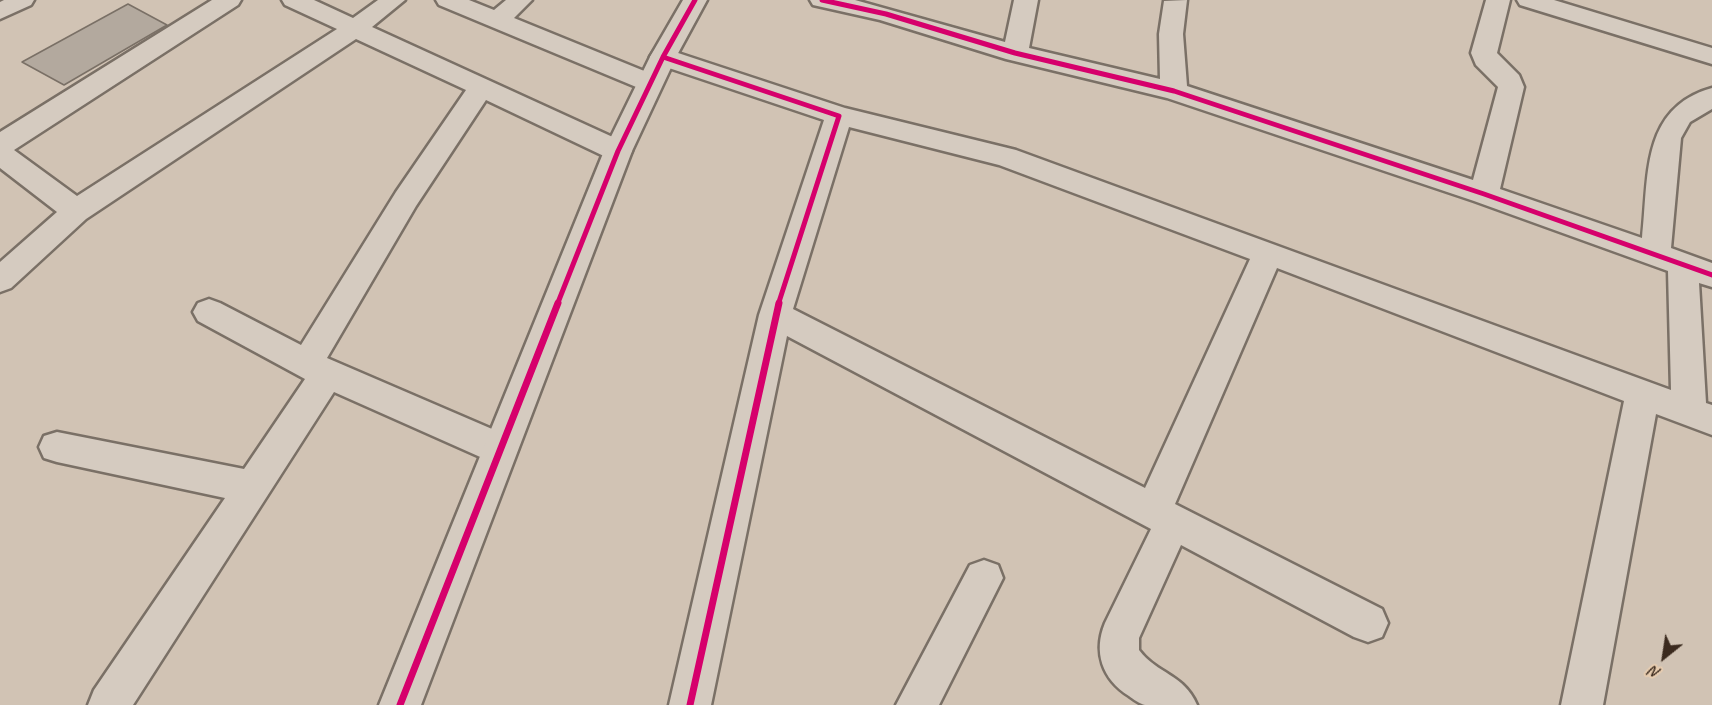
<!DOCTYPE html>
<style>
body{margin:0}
#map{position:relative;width:1712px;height:705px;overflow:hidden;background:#d1c3b4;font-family:Caveat,sans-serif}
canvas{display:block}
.north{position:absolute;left:1634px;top:627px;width:60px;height:60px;-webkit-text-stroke:4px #e8cdb0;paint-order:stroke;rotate:210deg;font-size:16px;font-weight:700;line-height:24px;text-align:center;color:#3b2a1e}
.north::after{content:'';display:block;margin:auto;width:21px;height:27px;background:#3b2a1e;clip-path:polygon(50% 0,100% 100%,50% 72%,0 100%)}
</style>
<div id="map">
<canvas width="1712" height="705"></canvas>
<div class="north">N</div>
</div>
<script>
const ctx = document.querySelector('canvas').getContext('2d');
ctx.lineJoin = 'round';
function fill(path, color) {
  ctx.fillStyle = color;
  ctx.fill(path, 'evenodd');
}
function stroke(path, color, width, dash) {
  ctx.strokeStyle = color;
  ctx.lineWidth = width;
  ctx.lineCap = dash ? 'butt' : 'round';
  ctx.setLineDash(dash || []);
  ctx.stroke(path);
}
const building = new Path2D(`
 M128,4L167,25L64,85L22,62Z`);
const minor = new Path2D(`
 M4,0H34L31,5L0,19V2Z
 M212,0H241L238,5L14,150L77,196L337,29L285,5L282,0H314L353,18L378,0H405L372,27L628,144L632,151L628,158L618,161L608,158L486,100L416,206L327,358L513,438L518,449L513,460L500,464L487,460L334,392L133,705H88L94,690L225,498L57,462L44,458L39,447L44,436L57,432L244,469L305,379L198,321L193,312L198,303L209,299L220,303L301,345L396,192L466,90L356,39L86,219L11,288L0,292V262L57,212L0,168V132Z
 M436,0H469L494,10L506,0H532L514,18L659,77L663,83L659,89L650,91L641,89L439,5Z
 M810,0H855L1005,42L1014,0H1038L1029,48L1160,79L1159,34L1164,1L1187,0L1183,34L1187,86L1473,180L1498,87L1476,65L1471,53L1486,0H1510L1497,53L1519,75L1524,87L1500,189L1642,238C1649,178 1640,108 1712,88V109L1690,122L1681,138L1671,248L1712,263V287L1699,283L1706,403L1712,405V435L1656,414L1603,705H1561L1624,401L1277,268L1175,504L1382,609L1388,623L1382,637L1368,642L1354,637L1181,545L1139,638V650C1157,674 1184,674 1197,705C1181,705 1161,705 1145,705C1140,704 1133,699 1129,696C1102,679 1093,652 1105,623L1151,529L787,336L711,705H669L759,315L824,120L654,63L650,57L654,51L663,49L672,51L845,108L1016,150L1671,390L1668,271L1474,201L1167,98L1006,59L880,20L813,5ZM849,127L999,165L1250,259L1145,488L793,309Z
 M1517,0H1554L1712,48V64L1520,5Z
 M984,560L998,565L1003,578L939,705H896L970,565Z`);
const tertiary = new Path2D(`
 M683,0H707L676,57L632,151L421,705H379L604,151L650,57Z`);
const cyclewayFar1 = new Path2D(`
 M822,0L886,14L1015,53L1174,91L1484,194L1712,275
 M663,57L839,116L778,305
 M557,305L618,151L663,57L695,0`);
const cycleway = new Path2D(`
 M400,705L558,303
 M690,705L779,303`);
fill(building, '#b3a99e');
stroke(building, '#7a7066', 1.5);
stroke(minor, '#7a7066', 5);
stroke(tertiary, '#7a7066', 5);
fill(minor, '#d5cbc0');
fill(tertiary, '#d5cbc0');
stroke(cyclewayFar1, '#d6006c', 5);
stroke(cycleway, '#d6006c', 7);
</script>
